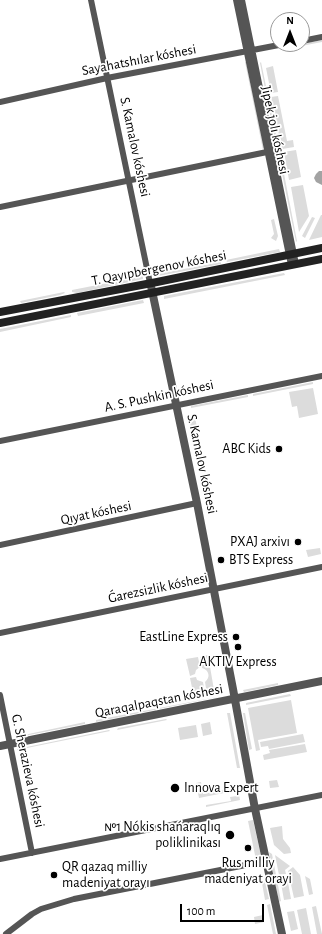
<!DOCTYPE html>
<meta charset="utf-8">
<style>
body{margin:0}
#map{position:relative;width:322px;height:934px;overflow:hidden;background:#fff;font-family:"Alegreya Sans",sans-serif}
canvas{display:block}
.north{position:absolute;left:270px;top:12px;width:40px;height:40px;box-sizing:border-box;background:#fff;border:1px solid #999;border-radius:50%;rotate:0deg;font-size:11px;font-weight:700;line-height:16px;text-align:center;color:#000}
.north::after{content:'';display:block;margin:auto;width:14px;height:18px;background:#000;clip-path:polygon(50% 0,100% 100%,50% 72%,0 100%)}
.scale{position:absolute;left:180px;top:904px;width:84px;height:18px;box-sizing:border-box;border:2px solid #000;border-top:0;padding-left:5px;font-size:12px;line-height:14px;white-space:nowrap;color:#000;-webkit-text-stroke:3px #fff;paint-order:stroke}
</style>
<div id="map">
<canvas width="322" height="934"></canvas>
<div class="north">N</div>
<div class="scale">100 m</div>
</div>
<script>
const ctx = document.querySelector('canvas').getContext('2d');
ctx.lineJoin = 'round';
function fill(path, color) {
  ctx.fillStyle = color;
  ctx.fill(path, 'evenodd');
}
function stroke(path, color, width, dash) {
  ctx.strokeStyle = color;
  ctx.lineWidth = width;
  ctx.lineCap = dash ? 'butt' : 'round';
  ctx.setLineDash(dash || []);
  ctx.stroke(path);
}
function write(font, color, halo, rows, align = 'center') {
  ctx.font = font + ' "Alegreya Sans",sans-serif';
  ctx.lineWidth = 3.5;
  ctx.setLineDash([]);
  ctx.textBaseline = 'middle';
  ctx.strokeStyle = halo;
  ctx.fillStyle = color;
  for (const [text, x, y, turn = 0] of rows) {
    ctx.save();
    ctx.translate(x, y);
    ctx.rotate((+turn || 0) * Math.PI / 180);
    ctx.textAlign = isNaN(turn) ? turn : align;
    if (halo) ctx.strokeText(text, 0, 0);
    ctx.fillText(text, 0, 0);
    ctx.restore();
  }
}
const green = new Path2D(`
 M322,40V42L286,49V47Z
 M245,62H246L264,147L263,150Z
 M261,62L279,149L277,150L260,63Z
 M273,66L278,92L271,93L266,68Z
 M278,96L287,141L293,140L294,147L282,149L271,97Z
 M296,150L301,177L289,180L284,152Z
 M280,153L297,241L296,242L278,154Z
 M303,185L309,216L299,232L291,187Z
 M321,215H322V237L309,240Z
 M312,217L315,218L305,238L302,236Z
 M274,219L278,236L276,241L271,238L274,234L271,220Z
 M279,249L280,252L227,262L226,260Z
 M221,262V264L158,276L157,274Z
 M284,273L285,275L164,299V296Z
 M143,276V279L77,293L72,292V290Z
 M64,292L65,293L60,295L21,303L20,301Z
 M143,300L144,303L78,316L77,313Z
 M71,315V317L0,332V329Z
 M313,382V384L253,396V394Z
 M313,388L318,414L299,418L297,406L292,407L289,392Z
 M248,395V397L191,408V406Z
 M195,417L198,433L192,434L189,418Z
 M200,442L203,458L197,459L194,443Z
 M320,548L321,554L308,557L306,550Z
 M208,655L214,690L212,693L207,694L205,682C211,677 209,670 202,668L200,657Z
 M198,657L200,667L196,670L195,674L190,676L186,659Z
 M196,677L197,680L203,682L205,694L194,697L190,678Z
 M278,683V685L244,692L243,690Z
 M290,694L291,696L246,705V703Z
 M222,696L96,722V720Z
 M291,700L297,733L258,740L260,750L256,751L248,708Z
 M227,713H230L240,768H237Z
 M243,713H245L252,749L249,750Z
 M166,719L167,720L117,730L118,728Z
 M85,722V724L19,737V736Z
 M210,722L212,734L203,736L201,724Z
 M196,725L198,737L180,740L178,728Z
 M109,730L110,731L17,750V749Z
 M303,734L305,742L269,749L268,746L261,747L260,742Z
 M305,744L307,752L264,760L263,755L270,753L269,750Z
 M277,780L279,787L270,788L269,781Z
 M201,782L203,794L226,789V787L227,785L229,792L199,798L196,783Z
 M235,784H237L240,800L206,807V805L231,801L230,797L237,796Z
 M253,820L261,856L256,860L248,821Z
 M282,826L283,839L290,848L291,853L284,854L274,845L270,828Z
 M269,852L272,854L281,901L279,902Z
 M275,855L290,866L285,870L286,874L279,875Z
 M293,867L300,875L304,896L294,898L288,871Z
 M305,876L310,879L313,894L309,895Z
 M287,877L291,899L284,900L280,878Z
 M265,882L269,899L265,900L262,883Z
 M270,904L276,934H273L267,905Z
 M316,906L322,934H317L312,907Z
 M306,908L311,934H302L297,910Z
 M294,911L298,929L291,931L287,912Z
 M263,915L264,922L255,924L254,917Z`);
const water = new Path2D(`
 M319,171H322V185L316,182L314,178L316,174Z`);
const minor = new Path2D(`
 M91,0L150,283
 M236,0L291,265
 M242,0L296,264
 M302,41L322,37
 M0,102L107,78L284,44
 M0,207L267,152
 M0,441L322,376
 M0,545L197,503
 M0,633L322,567
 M0,695L32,853
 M0,859L322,795
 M6,934L32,914L41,909L74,899L266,861`);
const tertiary = new Path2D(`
 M151,286L197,503L233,689L255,809L282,934
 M0,746L322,681`);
const secondary = new Path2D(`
 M0,312L157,282L322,248
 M0,323L322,259`);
const markers = [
 [279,449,4,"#000"],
 [298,542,4,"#000"],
 [221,560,4,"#000"],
 [236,637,4,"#000"],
 [238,647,4,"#000"],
 [175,788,5,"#000"],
 [230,835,5,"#000"],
 [248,848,4,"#000"],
 [54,875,4,"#000"]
];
const streetNames = [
 ["Sayahatshılar kóshesi",139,60,-11],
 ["Jipek jolı kóshesi",275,130,78],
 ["S. Kamalov kóshesi",135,147,78],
 ["T. Qayıpbergenov kóshesi",159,268,-11],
 ["A. S. Pushkin kóshesi",159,396,-12],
 ["S. Kamalov kóshesi",202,464,78],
 ["Qıyat kóshesi",96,513,-12],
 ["Ǵarezsizlik kóshesi",158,588,-12],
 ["Qaraqalpaqstan kóshesi",159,701,-11],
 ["G. Sherazieva kóshesi",28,771,78]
];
const poiNames = [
 ["ABC Kids",271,449],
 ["PXAJ arxivı",290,542],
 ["BTS Express",229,560,"left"],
 ["EastLine Express",228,637],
 ["AKTIV Express",238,662,"center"],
 ["Innova Expert",184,788,"left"],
 ["№1 Nókis shańaraqlıq",221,827],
 ["poliklinikası",221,843],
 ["Rus milliy",248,863,"center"],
 ["madeniyat orayi",248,879,"center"],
 ["QR qazaq milliy",62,867,"left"],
 ["madeniyat orayı",62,883,"left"]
];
fill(green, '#dcdcdc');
fill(water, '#a3a3a3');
stroke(minor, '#555', 6);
stroke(tertiary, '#555', 8);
stroke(secondary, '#222', 8);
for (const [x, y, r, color] of markers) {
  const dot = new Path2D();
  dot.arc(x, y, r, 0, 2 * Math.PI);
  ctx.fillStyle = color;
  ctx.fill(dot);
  stroke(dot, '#fff', 1.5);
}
write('14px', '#000', '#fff', streetNames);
write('14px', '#000', '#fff', poiNames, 'right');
</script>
